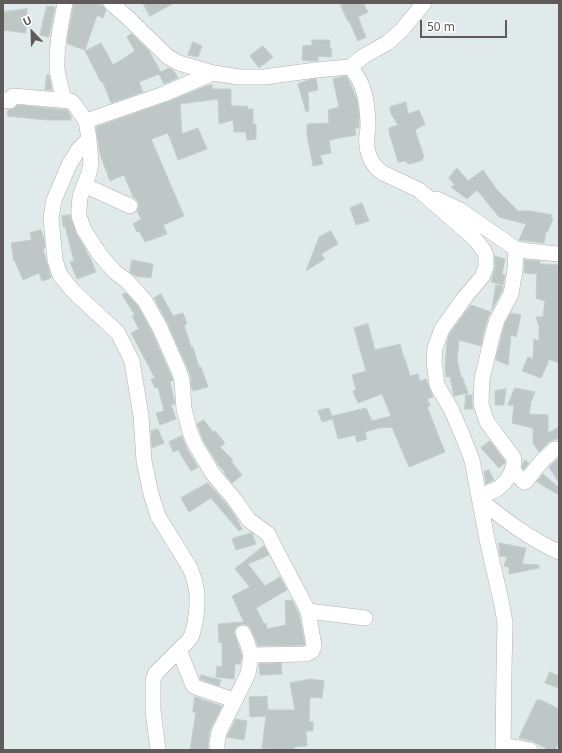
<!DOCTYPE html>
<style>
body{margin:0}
#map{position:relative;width:562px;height:753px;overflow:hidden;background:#e1eaeb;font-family:"Noto Sans",sans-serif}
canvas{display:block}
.frame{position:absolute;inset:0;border:4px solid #605a5a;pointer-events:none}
.north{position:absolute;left:12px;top:12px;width:40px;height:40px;-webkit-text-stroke:3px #fff;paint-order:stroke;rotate:337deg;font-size:11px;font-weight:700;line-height:16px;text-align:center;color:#605a5a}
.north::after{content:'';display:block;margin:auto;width:14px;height:18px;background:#605a5a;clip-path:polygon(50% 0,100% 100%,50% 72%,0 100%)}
.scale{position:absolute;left:420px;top:20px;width:87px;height:18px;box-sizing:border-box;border:2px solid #605a5a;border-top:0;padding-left:5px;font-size:12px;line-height:14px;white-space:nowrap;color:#605a5a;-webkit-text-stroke:3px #fff;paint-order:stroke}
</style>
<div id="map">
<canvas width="562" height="753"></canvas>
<div class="frame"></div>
<div class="north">U</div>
<div class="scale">50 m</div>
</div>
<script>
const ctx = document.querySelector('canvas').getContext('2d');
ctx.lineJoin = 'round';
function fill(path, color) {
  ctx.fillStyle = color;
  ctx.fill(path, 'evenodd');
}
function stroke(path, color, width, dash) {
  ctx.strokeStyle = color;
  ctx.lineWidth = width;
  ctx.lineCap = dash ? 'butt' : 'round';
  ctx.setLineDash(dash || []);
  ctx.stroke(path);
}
const building = new Path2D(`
 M74,3H96L103,6L106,10L103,18L97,15L85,50L68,44L67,42Z
 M143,3H174L150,16Z
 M340,3H363L368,12L358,17L366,37L358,41L349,21H348Z
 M47,6L55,7L49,37L40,35Z
 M27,9L26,33L3,30V12Z
 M132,34L149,51L161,72L169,68L174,71L178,78L164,84L159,74L139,82L143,92L111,103L103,82H101L85,51L101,43L113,65L135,51L127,37Z
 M312,40H330V49H332L331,57L318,56V61H314L302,60L303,46L312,45Z
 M193,42L202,46L198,57L188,55Z
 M263,46L273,57L259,68L250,56Z
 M47,75H49L52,90H45Z
 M346,76L351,85L357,100L359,115V128H355L356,135L329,140L331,153L320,155L323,164L313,166L307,135V124L329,123L328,110L339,107L333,79Z
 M316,79L318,90L308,92L309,111L306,112L298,84L308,80Z
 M212,85V89H231V106H247L248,109H253V124H256V139L247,140L246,132H234L233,120L219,124L218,99L180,104L182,134L198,128L207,149L178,160L168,133L151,139L184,216L163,225L167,234L145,242L139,231L137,232L133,224L141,219L137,211L139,206L138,201L133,197L124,175L110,181L100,154L96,127L167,102L206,86Z
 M406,102L408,114L419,110L425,124L415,130L424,157L422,158L423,160L410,164V163L408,164L406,161L398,162L389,132V128L398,125L391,114L390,107Z
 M18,105L67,110L71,116V120H47L7,116L8,110L13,109Z
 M457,168L468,181L483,170L497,190L518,211H530L552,215L551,218H553L548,231H546L544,243L519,240L526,224L499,217L477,190L467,199L451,187L455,185L449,178Z
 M362,203L369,221L356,225L350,208Z
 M70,215L71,219L76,233L86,250L88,256L89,255L96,272L77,279L70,262L74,261L65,226L63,227L62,216Z
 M41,230L44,239L45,248L43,249L51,278L42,281L39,273L23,280L15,261H14L11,243L32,240L30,233Z
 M331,231L338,244L321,254L325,259L306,271L319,237Z
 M495,256L505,259L502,274L505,275L503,285L491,282L495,267Z
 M132,260L153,264L151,278L135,276L130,272Z
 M525,260L540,261V264L559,265V363L548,359V363L541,378L522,371L528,357L533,359L534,339L539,341V326L536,317H543L545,301L536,298L537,274L524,273Z
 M496,285L503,286L502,291L492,310Z
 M126,293L138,306L152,332L173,380L170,382L175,404L171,405L176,419L160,425L156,413L164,411L158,387L155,388L151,379L155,378L131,333L139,329L132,316L135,315L122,295Z
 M161,294L173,316L183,313L187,324L184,325L191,347H193L199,367H201L208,387L193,391L191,385V377L187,367L168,324L154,298Z
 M471,305L491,312L488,317L483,335L481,346L459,340L457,360L461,377H462L468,393L454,396L450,377H446L445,368L447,342L450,333Z
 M511,313L521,315L516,337L511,335L508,365L496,360V358L505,323Z
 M368,324L375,350L400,344L404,359H405L410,376L418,374L420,381L426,379L433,397L427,399L430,406L427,407L445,452L409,467L392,427L379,428L365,432L367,439L357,442L355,435L338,439L332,416L366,408L372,421L391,416L382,394L358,403L353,391L356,390L352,375L366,371L354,328Z
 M515,388L535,392L531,402L529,414L548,415V433L559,427V438L549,442L539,452L533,443V428L512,423L514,405H508Z
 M506,389L504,405H495V391Z
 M466,395H472V404L473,409H465Z
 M329,408L333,419L322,422L318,411Z
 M204,420L213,432L215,431L225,443L220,447L233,460L231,461L242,475L232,483L224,473L225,472L219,466L203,440L197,424Z
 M158,429L164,443L152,448L151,431Z
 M182,436L187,449L198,467L191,471L178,450L173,452L169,442Z
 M490,441L505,461V463L499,468L481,448Z
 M558,459H559V483L549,467Z
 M525,460L529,463L524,469L522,468L523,463Z
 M489,470L494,480L486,484L484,472Z
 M543,474L559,488V495L537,482Z
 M208,483L228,506L236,517L242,529L239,531L211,498L189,512L181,498Z
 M252,533L256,544L236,550L232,539Z
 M499,543L526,548L522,564L539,565V568L509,574V567L504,566L507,557L500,556Z
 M264,546L269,555L248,564L265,586L280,577L287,590L256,608L264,624L266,623L267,629L286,625L285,601L292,600L299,614L305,645L258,646L251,629L249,626L244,624L240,625L236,627L234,632L242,656L240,664H235L234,679L216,677L217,666L222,667V642L219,643L218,624L244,622L232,596L250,587L235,569Z
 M281,663L282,674L260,675L259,664Z
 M550,672L559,676V688L545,683Z
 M201,675L221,680L219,686L200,679Z
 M311,679L324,681L322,698L310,697L309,722H313V731H306L307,746L294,747V750H280L262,748L266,716L250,717L249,697L267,696L268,710H295L290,683Z
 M195,697L222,706L210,730L208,742V750H190L196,712H193Z
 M537,700H541L559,709V741L555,750H549L532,741L519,738Z
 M236,719L247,721L244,740L227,737Z`);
const minor = new Path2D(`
 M111,3L128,18L168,57L179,63L213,73L239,77H264L316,70L350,67C360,78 366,94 367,110C368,116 368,122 368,128C368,131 367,133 367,135C365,149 370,165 383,173L419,190L475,239L484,251L486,256V267L482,277L465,297L442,329L435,348L434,362L437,385L451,409L461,432L472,460L488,544L502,605L505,623L504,671L503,750
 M350,67L364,56L387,43L401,31L424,3
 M3,100L10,101L13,96L71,101L74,104L86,121L89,139L91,163L89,173L80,197L79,209V216L84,230L100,255L115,272L127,281L145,301L160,328L179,371L182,380L184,409L190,432L195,444L213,474L235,500L249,520L268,534L276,550L302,599L308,611L314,646L312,651L306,654L251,655L248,674L219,732L217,743V750
 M64,100C62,90 58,79 57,69C56,47 61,24 65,3
 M86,121L164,94L213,73
 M89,139L78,150L69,165L54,200L51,218L55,260L60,275L73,291L118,333L132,361L141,416L144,461L151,494L158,516L190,568L194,579L197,593V608L195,623L192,635L189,640L156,673L153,680V710L158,750
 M84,185L130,206
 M437,199L460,210L516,249L528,251L559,254
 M512,470L524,482L526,481L541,462L555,449
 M479,496C485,494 492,492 497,489C506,483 517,468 513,457L487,422L481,404L482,379L493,333L497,320L511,294L515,270L516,249
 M480,500C505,520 530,539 559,552
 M308,611L365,618
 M243,633L247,642L251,655
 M179,650L193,685L195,687L234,700
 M503,745L530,750`);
fill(building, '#bec6c6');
stroke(building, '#c0cece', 1);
stroke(minor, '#b5afaf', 16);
stroke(minor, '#fff', 15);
</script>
